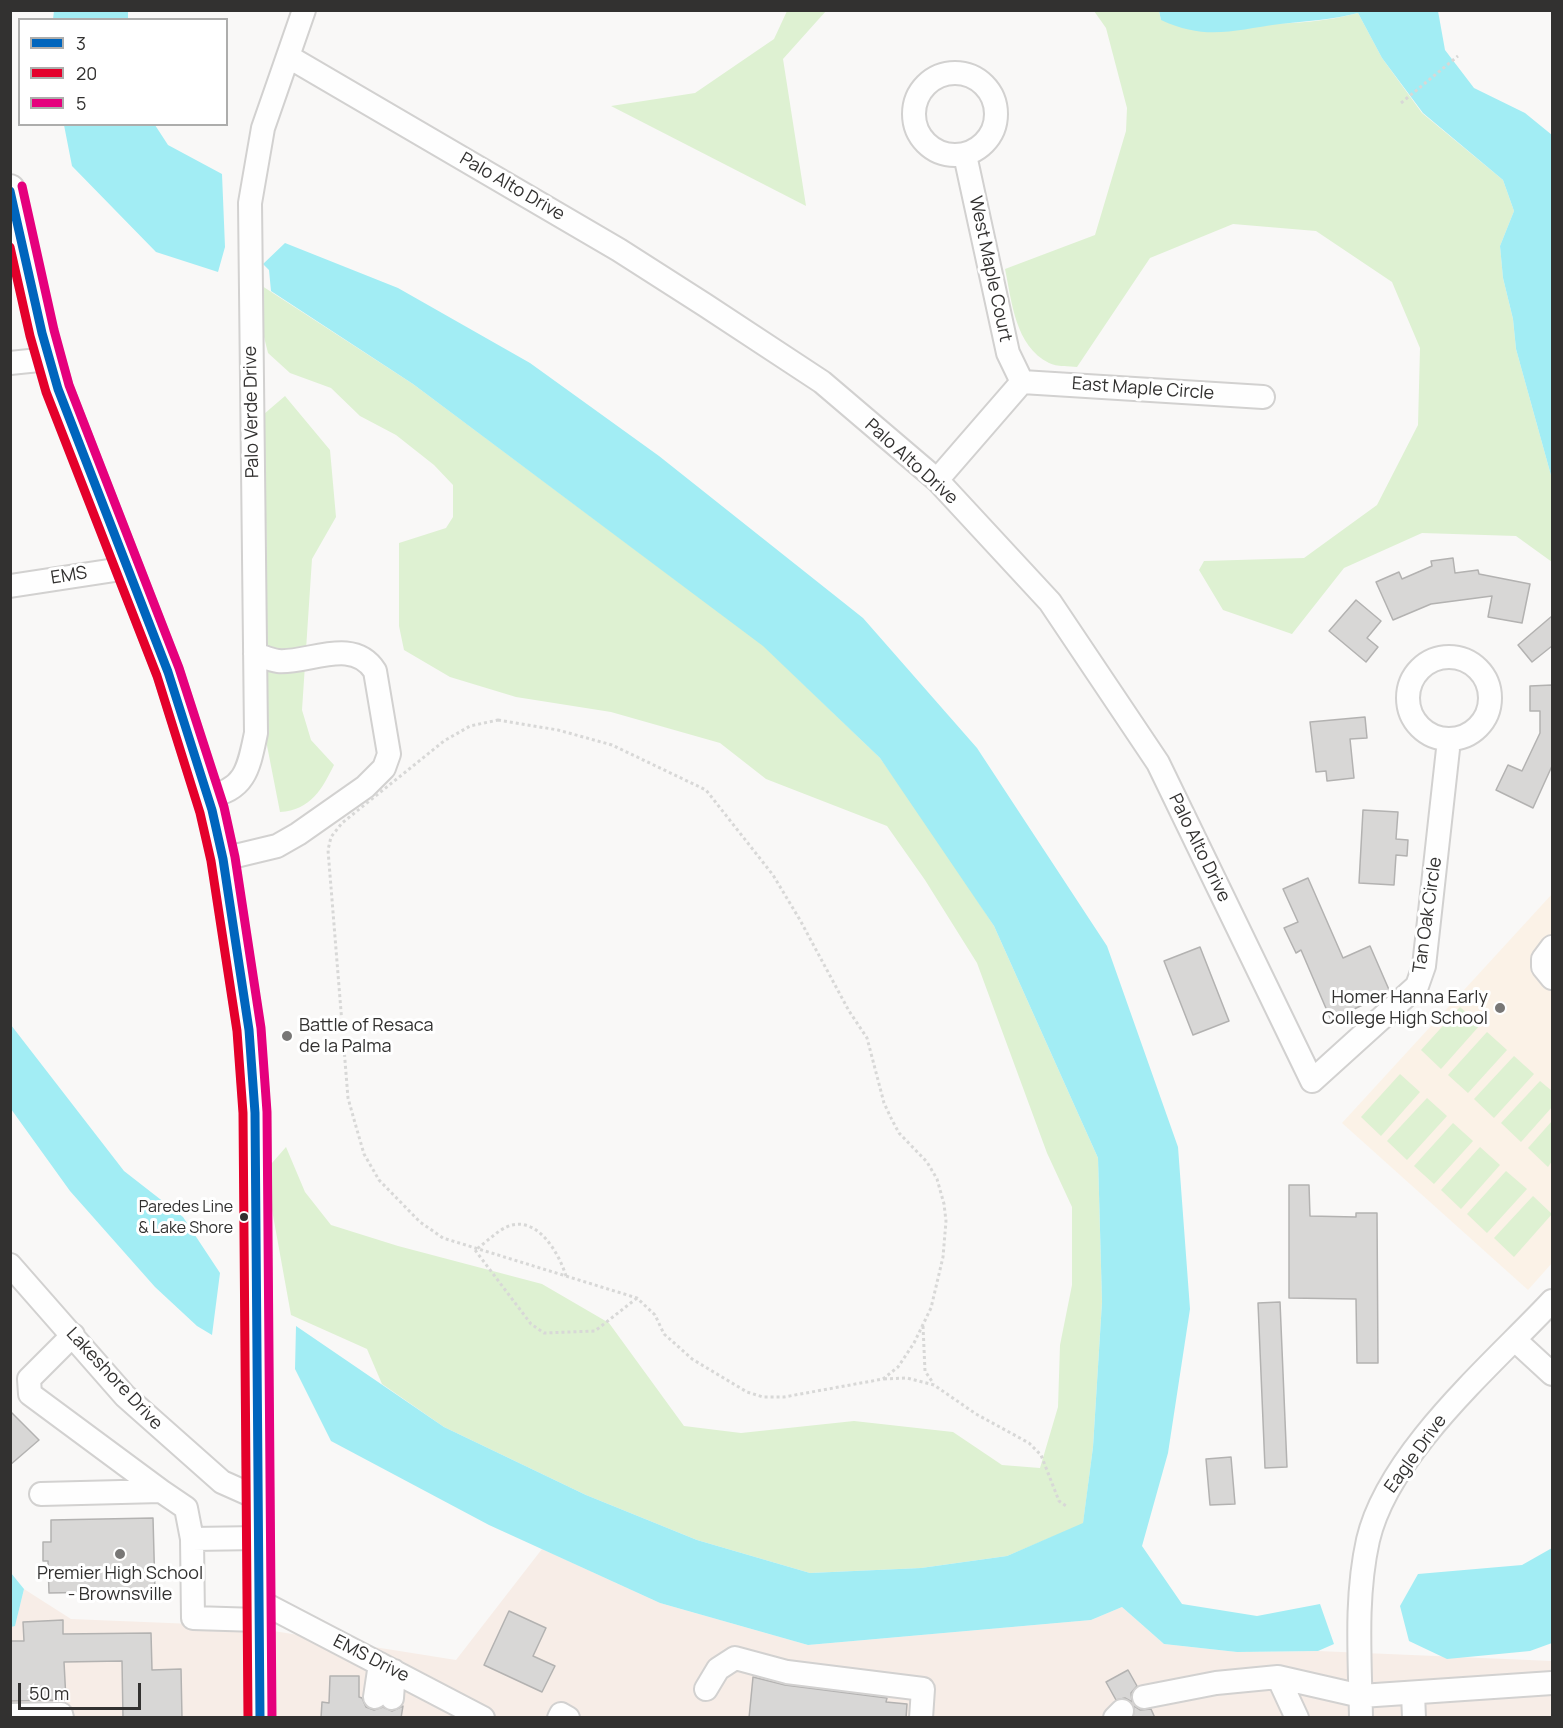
<!DOCTYPE html>
<style>
body{margin:0}
#map{position:relative;width:1563px;height:1728px;overflow:hidden;background:#f9f8f7;font-family:Manrope,sans-serif}
canvas{display:block}
.frame{position:absolute;inset:0;border:12px solid #323130;pointer-events:none}
.legend{position:absolute;left:18px;top:18px;width:210px;height:108px;box-sizing:border-box;background:#fff;border:2px solid #adadac;margin:0;padding:8px 10px;list-style:none;font-size:18px;color:#323130}
.legend li{display:flex;align-items:center;gap:12px;height:30px}
.legend b{width:30px;border:2px solid #adadac}
.scale{position:absolute;left:18px;top:1683px;width:123px;height:27px;box-sizing:border-box;border:3px solid #323130;border-top:0;padding-left:8px;font-size:18px;line-height:21px;white-space:nowrap;color:#323130;-webkit-text-stroke:4px #fff;paint-order:stroke}
</style>
<div id="map">
<canvas width="1563" height="1728"></canvas>
<div class="frame"></div>
<ul class="legend">
<li><b style="height:8px;background:#0065bd"></b>3</li>
<li><b style="height:8px;background:#e4002b"></b>20</li>
<li><b style="height:8px;background:#e5007d"></b>5</li>
</ul>
<div class="scale">50 m</div>
</div>
<script>
const ctx = document.querySelector('canvas').getContext('2d');
ctx.lineJoin = 'round';
function fill(path, color) {
  ctx.fillStyle = color;
  ctx.fill(path, 'evenodd');
}
function stroke(path, color, width, dash) {
  ctx.strokeStyle = color;
  ctx.lineWidth = width;
  ctx.lineCap = dash ? 'butt' : 'round';
  ctx.setLineDash(dash || []);
  ctx.stroke(path);
}
function write(font, color, halo, rows, align = 'center') {
  ctx.font = font + ' Manrope,sans-serif';
  ctx.lineWidth = 6;
  ctx.setLineDash([]);
  ctx.textBaseline = 'middle';
  ctx.strokeStyle = halo;
  ctx.fillStyle = color;
  for (const [text, x, y, turn = 0] of rows) {
    ctx.save();
    ctx.translate(x, y);
    ctx.rotate((+turn || 0) * Math.PI / 180);
    ctx.textAlign = isNaN(turn) ? turn : align;
    if (halo) ctx.strokeText(text, 0, 0);
    ctx.fillText(text, 0, 0);
    ctx.restore();
  }
}
const commercial = new Path2D(`
 M542,1549L660,1603L808,1645L1091,1620L1122,1607L1164,1644L1237,1652L1318,1651L1552,1661V1718H11V1627L15,1625L24,1589L71,1619L242,1626L456,1660Z`);
const education = new Path2D(`
 M1552,894V1263L1528,1290L1342,1123Z`);
const green = new Path2D(`
 M787,11H826L783,59L806,206L611,106L695,93L774,39Z
 M1094,11H1159L1161,20C1227,22 1295,30 1358,13L1382,58L1422,113L1503,180L1514,211L1500,246L1503,278L1513,319L1516,349L1552,479V562L1516,536L1422,533L1344,568L1292,634L1223,610L1199,570L1204,561L1304,558L1377,505L1418,425L1420,348L1392,282L1316,231L1233,224L1150,258L1077,367C1069,366 1057,367 1049,363C1015,346 1012,302 1005,269L1095,235L1126,131L1127,108L1106,28Z
 M259,284L413,384L763,645L880,758L929,826L994,926L1098,1158L1102,1302L1093,1447L1083,1524L1007,1556L921,1568L810,1573L697,1540L586,1495L444,1427L382,1384L367,1349L291,1315L265,1171L286,1147L305,1192L331,1225L398,1246L542,1284L609,1323L684,1426L741,1433L854,1421L953,1432L1002,1465L1040,1468L1058,1407L1060,1345L1072,1285V1207L1047,1153L977,963L925,880L887,826L766,779L720,743L611,712L516,697L450,677L404,650L399,626V543L446,528L453,517V485L434,465L396,435L360,416L331,388L290,373L268,353L259,317Z
 M285,396L330,450L336,517L312,559L302,710L311,740L334,765C322,789 311,810 280,812L262,720L267,570L264,414Z
 M1460,1007L1480,1025L1441,1069L1421,1050Z
 M1487,1032L1507,1050L1468,1093L1448,1075Z
 M1514,1056L1534,1074L1494,1118L1474,1099Z
 M1400,1074L1420,1092L1381,1136L1361,1117Z
 M1540,1081L1552,1091V1107L1521,1142L1501,1123Z
 M1427,1098L1447,1116L1407,1160L1387,1141Z
 M1552,1121V1161L1548,1167L1528,1148Z
 M1453,1123L1473,1141L1434,1184L1414,1166Z
 M1480,1147L1500,1165L1461,1209L1441,1190Z
 M1506,1171L1527,1189L1487,1233L1467,1214Z
 M1533,1196L1552,1214L1514,1257L1494,1238Z`);
const water = new Path2D(`
 M54,11H128V19H53Z
 M1159,11H1438L1445,50L1474,88L1525,113L1552,135V479L1516,349L1513,319L1503,278L1500,246L1514,211L1503,180L1423,113L1382,58L1358,13C1332,20 1306,21 1280,24C1234,30 1206,41 1161,20Z
 M64,125H155L168,145L222,174L225,247L218,272L156,252L72,166Z
 M285,243L398,288L530,363L659,456L863,618L977,748L1107,946L1178,1147L1190,1309L1168,1453L1142,1546L1182,1604L1257,1616L1320,1604L1334,1644L1318,1651L1237,1652L1164,1644L1122,1607L1091,1620L808,1645L660,1603L489,1525L331,1441L295,1369L296,1326L444,1427L586,1495L697,1540L810,1573L921,1568L1007,1556L1083,1523L1093,1447L1102,1302L1098,1158L994,926L880,758L763,646L413,384L271,291L269,270L263,264Z
 M11,1025L124,1171L183,1217L220,1273L212,1335L197,1326L155,1287L70,1191L11,1109Z
 M1552,1548V1643L1530,1651L1447,1659L1409,1641L1400,1606L1418,1574L1522,1565Z
 M11,1573L24,1589L15,1626L11,1627Z`);
const building = new Path2D(`
 M1453,558L1455,573L1478,570L1479,574L1530,584L1522,623L1488,617L1492,596L1431,604L1393,620L1376,582L1399,572L1402,579L1432,566L1431,561Z
 M1356,600L1381,621L1367,638L1378,647L1366,662L1329,631Z
 M1552,616V646L1532,662L1518,645Z
 M1552,685V766L1533,808L1496,790L1508,765L1522,771L1540,733V711H1530V686Z
 M1365,717L1367,738L1350,739L1354,778L1327,781L1326,771L1316,772L1310,722Z
 M1363,810L1398,812L1396,839L1408,840L1407,856L1396,855L1394,885L1359,883Z
 M1308,878L1343,958L1370,946L1390,992L1331,1020L1301,950L1296,953L1284,928L1298,922L1283,889Z
 M1200,947L1229,1021L1193,1035L1164,961Z
 M1289,1185H1309L1310,1216L1356,1217V1213H1377L1378,1363H1357L1356,1299L1289,1298Z
 M1280,1302L1287,1467L1265,1468L1258,1303Z
 M10,1411L39,1440L10,1465Z
 M1231,1457L1235,1504L1210,1505L1206,1459Z
 M153,1518L155,1591L49,1593L48,1561H43V1542H51V1520Z
 M509,1611L546,1628L533,1656L555,1666L542,1692L484,1665Z
 M63,1620V1634L151,1633L152,1670L181,1669L182,1718H123L122,1661L64,1662L66,1700L10,1701V1641H24L23,1622Z
 M1128,1670L1137,1686L1131,1693L1132,1702L1125,1698L1116,1700L1106,1682Z
 M330,1676H359V1697L362,1698L366,1707L374,1710L383,1707L392,1711L403,1706L401,1718H321L322,1702L329,1703Z
 M753,1677L785,1685L887,1698L886,1702L907,1704L906,1718H749Z
 M1134,1706L1140,1710L1151,1709L1155,1718H1133Z`);
const path = new Path2D(`
 M1401,103L1458,56
 M498,720L558,730L612,745L706,790L773,875L800,920L849,1011L867,1038L884,1103L892,1120L899,1133L927,1162L937,1179L944,1204L946,1221L943,1257L931,1308L914,1343L898,1367L883,1379L784,1397H763L747,1392L692,1359L664,1334L655,1315L637,1298L443,1238L420,1222L379,1180L364,1154L355,1123L348,1098L328,850L331,837L342,823L444,741L470,726Z
 M566,1276C558,1250 533,1209 501,1230C492,1236 484,1244 475,1250L531,1324L544,1333L595,1331L637,1298
 M923,1326L925,1371L933,1383
 M884,1379L907,1378L934,1385L976,1414L1029,1443L1041,1455L1059,1501L1066,1506`);
const minor = new Path2D(`
 M289,57L619,250L705,305L822,382L937,480L1050,602L1158,763L1312,1081L1417,986L1424,966L1449,740
 M914 114a41 41 0 1 1 82 0a41 41 0 1 1-82 0Z
 M965,155L1008,353L1022,382
 M10,363L49,359
 M1022,382L1263,397
 M937,480L1022,382
 M10,586L128,568
 M1408 698a41 41 0 1 1 82 0a41 41 0 1 1-82 0Z
 M208,796C246,791 249,766 256,733L250,203L263,128L304,10
 M223,859L277,846L298,834L365,787L384,768L389,754L375,671C353,636 307,664 278,661C270,660 262,656 255,654
 M1552,947L1543,959V967L1552,978
 M10,1265L125,1396L222,1482L258,1498
 M73,1335L29,1379L30,1394L161,1491
 M1515,1340L1552,1374
 M41,1494L161,1491L186,1508L192,1539L259,1538
 M192,1539L193,1618L258,1620
 M259,1601L483,1718
 M1278,1677L1297,1718
 M706,1689L718,1669L735,1658L787,1672L923,1689L921,1718
 M1413,1693L1414,1718
 M375,1697L380,1664
 M1144,1697L1216,1683L1278,1677L1361,1696L1552,1683
 M392,1698L394,1671
 M10,1715L61,1714L62,1718
 M559,1718L561,1714L568,1718
 M1115,1718L1122,1711
 M1361,1718C1360,1659 1355,1598 1368,1540C1388,1453 1492,1365 1552,1301`);
const major = new Path2D(`
 M10,189L42,333L58,389L168,672L212,810L223,859L249,1030L255,1113L260,1718`);
const bus1 = new Path2D(`
 M10,191L42,333L58,389L168,672L212,810L223,859L249,1030L255,1113L260,1718`);
const bus2 = new Path2D(`
 M10,247L30,336L46,392L157,676L200,813L211,861L237,1031L243,1113L248,1718`);
const bus3 = new Path2D(`
 M22,186L54,330L69,385L179,668L224,807L235,857L261,1028L267,1112L272,1718`);
const markers = [
 [1500,1008,6,"#787776"],
 [287,1036,6,"#787776"],
 [244,1217,5,"#323130"],
 [120,1554,6,"#787776"]
];
const busNames = [
 ["Paredes Line",233,1208],
 ["& Lake Shore",233,1229]
];
const streetNames = [
 ["Palo Alto Drive",512,187,30],
 ["West Maple Court",990,269,78],
 ["East Maple Circle",1143,389,4],
 ["Palo Verde Drive",252,412,-91],
 ["Palo Alto Drive",911,462,42],
 ["EMS",69,576,-9],
 ["Palo Alto Drive",1199,848,64],
 ["Tan Oak Circle",1428,915,-82],
 ["Lakeshore Drive",114,1379,47],
 ["Eagle Drive",1416,1454,-54],
 ["EMS Drive",371,1659,27]
];
const poiNames = [
 ["Homer Hanna Early",1488,998],
 ["College High School",1488,1019],
 ["Battle of Resaca",299,1026,"left"],
 ["de la Palma",299,1047,"left"],
 ["Premier High School",120,1574,"center"],
 ["- Brownsville",120,1595,"center"]
];
fill(commercial, '#f7ede7');
fill(education, '#fbf2e7');
fill(green, '#def1d2');
fill(water, '#a2edf4');
fill(building, '#d8d7d6');
stroke(building, '#b3b2b1', 1.5);
stroke(minor, '#d2d1d0', 26);
stroke(major, '#d2d1d0', 32);
stroke(path, '#d8d8d7', 3, [3, 3]);
stroke(minor, '#fefefe', 22);
stroke(major, '#fefefe', 28);
stroke(bus1, '#0065bd', 9);
stroke(bus2, '#e4002b', 9);
stroke(bus3, '#e5007d', 9);
for (const [x, y, r, color] of markers) {
  const dot = new Path2D();
  dot.arc(x, y, r, 0, 2 * Math.PI);
  ctx.fillStyle = color;
  ctx.fill(dot);
  stroke(dot, '#fff', 2);
}
write('16px', '#323130', '#fff', busNames, 'right');
write('18px', '#323130', '#fff', streetNames);
write('18px', '#323130', '#fff', poiNames, 'right');
</script>
